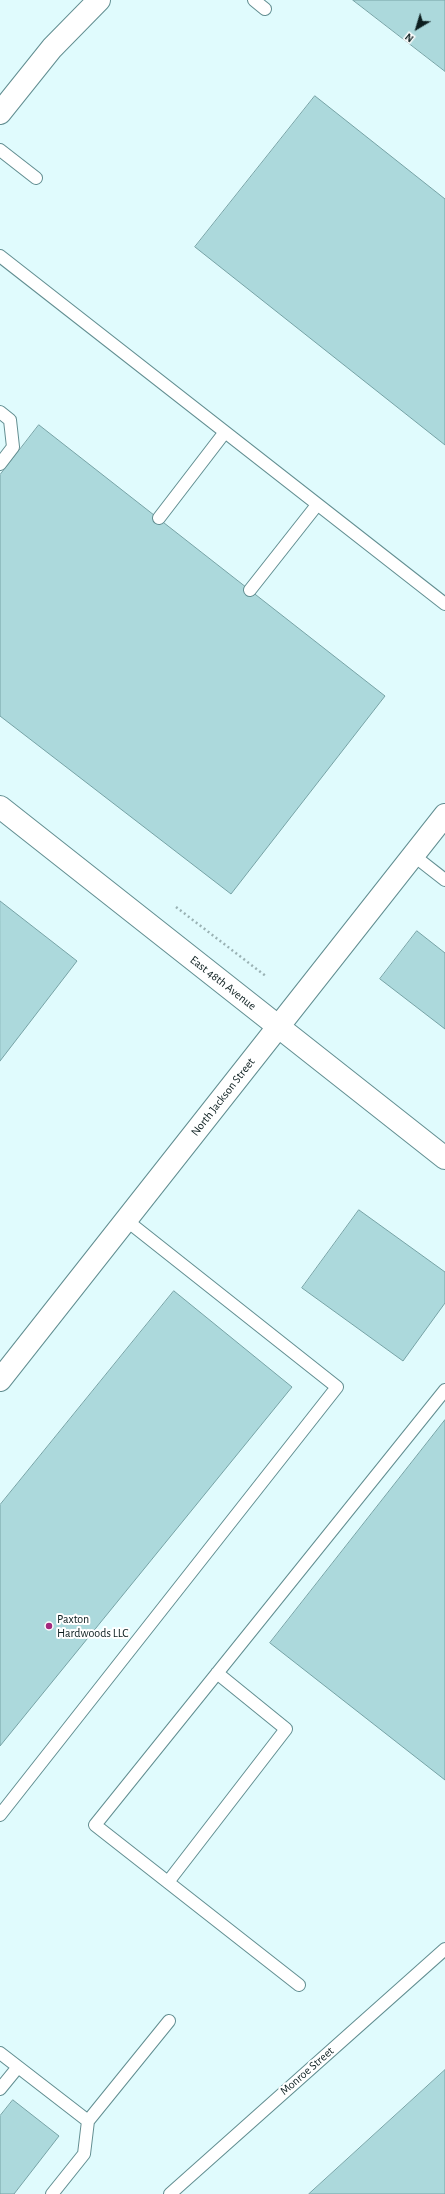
<!DOCTYPE html>
<style>
body{margin:0}
#map{position:relative;width:445px;height:2194px;overflow:hidden;background:#e0fbfd;font-family:"Alegreya Sans",sans-serif}
canvas{display:block}
.north{position:absolute;left:397px;top:8px;width:40px;height:40px;-webkit-text-stroke:3px #fff;paint-order:stroke;rotate:218deg;font-size:11px;font-weight:700;line-height:16px;text-align:center;color:#0c1e1f}
.north::after{content:'';display:block;margin:auto;width:14px;height:18px;background:#0c1e1f;clip-path:polygon(50% 0,100% 100%,50% 72%,0 100%)}
</style>
<div id="map">
<canvas width="445" height="2194"></canvas>
<div class="north">N</div>
</div>
<script>
const ctx = document.querySelector('canvas').getContext('2d');
ctx.lineJoin = 'round';
function fill(path, color) {
  ctx.fillStyle = color;
  ctx.fill(path, 'evenodd');
}
function stroke(path, color, width, dash) {
  ctx.strokeStyle = color;
  ctx.lineWidth = width;
  ctx.lineCap = dash ? 'butt' : 'round';
  ctx.setLineDash(dash || []);
  ctx.stroke(path);
}
function write(font, color, halo, rows, align = 'center') {
  ctx.font = font + ' "Alegreya Sans",sans-serif';
  ctx.lineWidth = 4;
  ctx.setLineDash([]);
  ctx.textBaseline = 'middle';
  ctx.strokeStyle = halo;
  ctx.fillStyle = color;
  for (const [text, x, y, turn = 0] of rows) {
    ctx.save();
    ctx.translate(x, y);
    ctx.rotate((+turn || 0) * Math.PI / 180);
    ctx.textAlign = isNaN(turn) ? turn : align;
    if (halo) ctx.strokeText(text, 0, 0);
    ctx.fillText(text, 0, 0);
    ctx.restore();
  }
}
const building = new Path2D(`
 M353,0H445V71Z
 M315,96L445,199V445L195,247Z
 M39,425L385,696L231,894L0,716V475Z
 M0,901L77,961L0,1061Z
 M417,931L445,953V1029L380,979Z
 M359,1210L445,1272V1303L403,1361L302,1288Z
 M174,1291L292,1387L0,1746V1505Z
 M445,1420V1780L270,1643Z
 M445,2070V2194H309Z
 M13,2100L59,2136L14,2194H0V2116Z`);
const path = new Path2D(`
 M176,907L267,977`);
const service = new Path2D(`
 M254,0L265,9
 M0,150L36,178
 M0,256L445,604
 M0,412L10,420L13,447L0,464
 M159,518L225,432
 M250,590L317,505
 M413,855L445,880
 M0,1815L337,1387L126,1220
 M168,1882L286,1729L217,1673
 M299,1985L95,1825L445,1390
 M0,2053L88,2121L169,2021
 M0,2089L18,2067
 M52,2194L84,2154L88,2121
 M170,2194L445,1949`);
const minor = new Path2D(`
 M0,113L52,48L99,0
 M0,1380L445,815`);
const tertiary = new Path2D(`
 M0,807L445,1158`);
const markers = [
 [49,1626,4,"#a3297e"]
];
const streetNames = [
 ["East 48th Avenue",223,983,38],
 ["North Jackson Street",223,1097,-52],
 ["Monroe Street",307,2071,-41]
];
const poiNames = [
 ["Paxton",57,1619],
 ["Hardwoods LLC",57,1633]
];
fill(building, '#acd9dc');
stroke(building, '#77a3a6', 1);
stroke(service, '#628e91', 14);
stroke(minor, '#628e91', 24);
stroke(tertiary, '#628e91', 24);
stroke(path, '#9ab2b4', 2.5, [2, 3]);
stroke(service, '#fff', 12);
stroke(minor, '#fff', 22);
stroke(tertiary, '#fff', 22);
for (const [x, y, r, color] of markers) {
  const dot = new Path2D();
  dot.arc(x, y, r, 0, 2 * Math.PI);
  ctx.fillStyle = color;
  ctx.fill(dot);
  stroke(dot, '#fff', 1.5);
}
write('12px', '#0c1e1f', '#fff', streetNames);
write('12px', '#0c1e1f', '#fff', poiNames, 'left');
</script>
